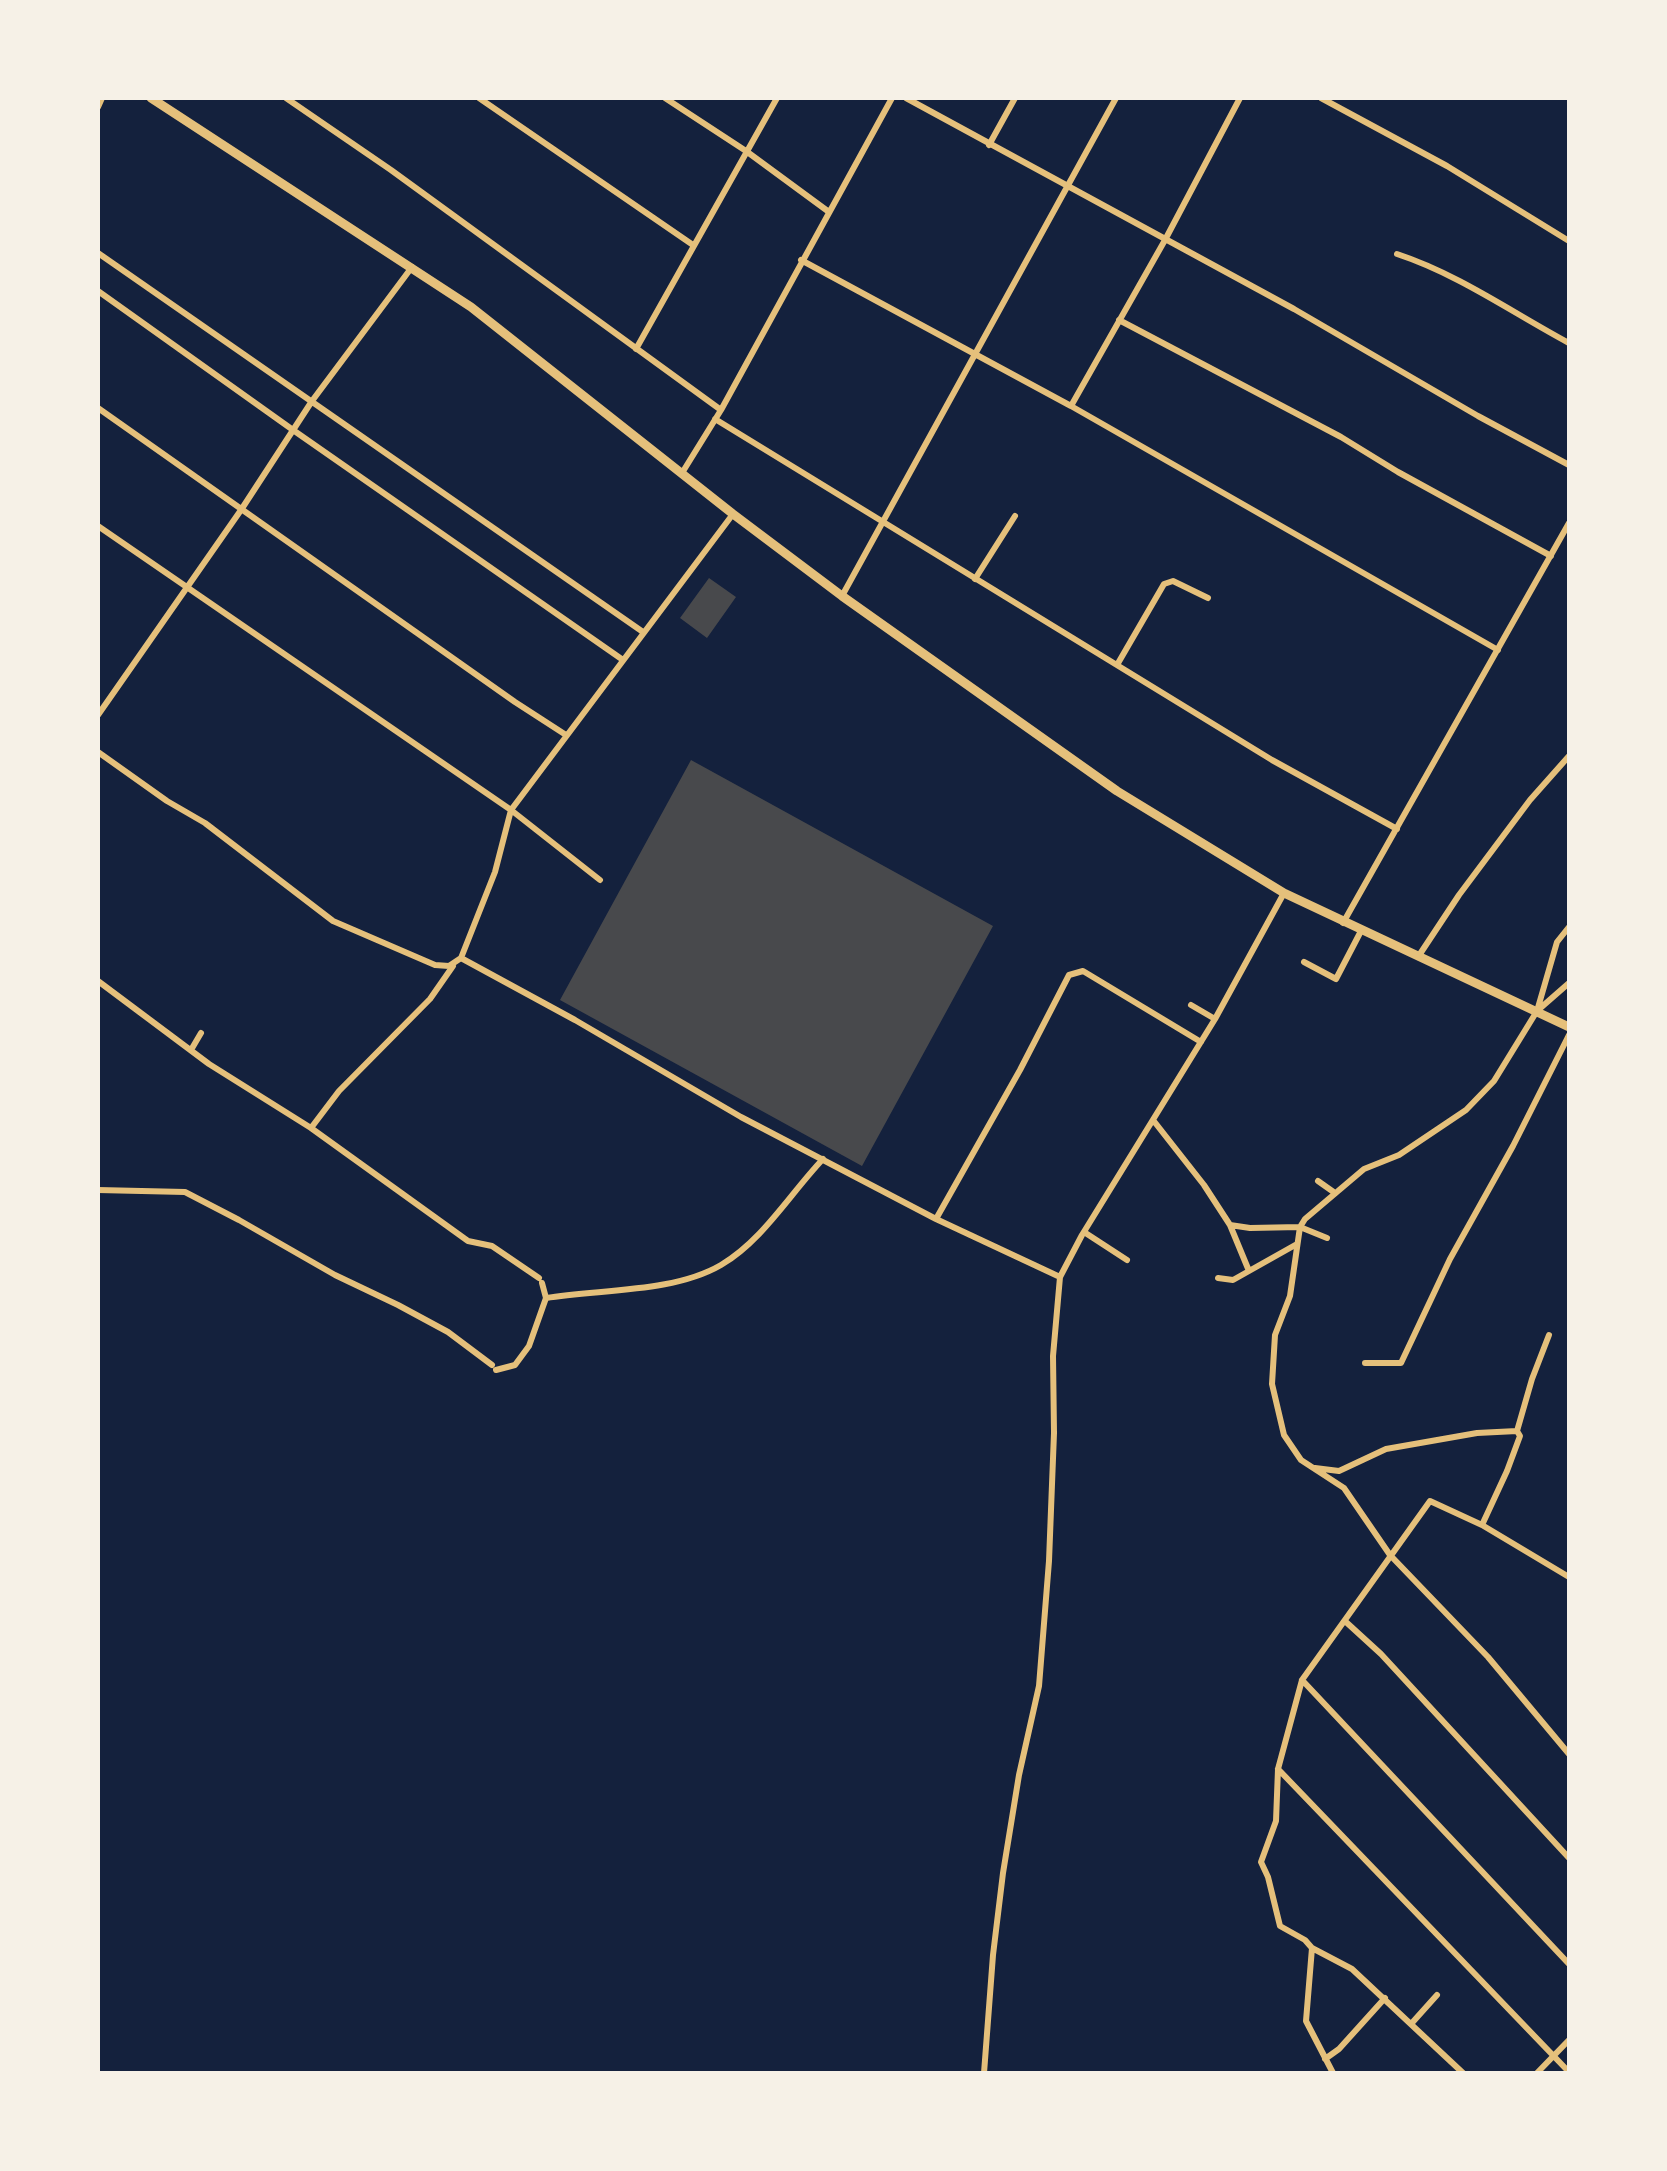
<!DOCTYPE html>
<style>
body{margin:0}
#map{position:relative;width:1667px;height:2171px;overflow:hidden;background:#14213d;font-family:"PT Serif",serif}
canvas{display:block}
.frame{position:absolute;inset:0;border:100px solid #f6f1e7;pointer-events:none}
</style>
<div id="map">
<canvas width="1667" height="2171"></canvas>
<div class="frame"></div>
</div>
<script>
const ctx = document.querySelector('canvas').getContext('2d');
ctx.lineJoin = 'round';
function fill(path, color) {
  ctx.fillStyle = color;
  ctx.fill(path, 'evenodd');
}
function stroke(path, color, width, dash) {
  ctx.strokeStyle = color;
  ctx.lineWidth = width;
  ctx.lineCap = dash ? 'butt' : 'round';
  ctx.setLineDash(dash || []);
  ctx.stroke(path);
}
const building = new Path2D(`
 M709,578L736,597L707,638L680,618Z
 M691,760L993,926L862,1166L560,1000Z`);
const minor = new Path2D(`
 M286,98L391,170L721,410
 M479,98L693,245
 M665,98L746,151L829,212
 M906,98L1294,309L1478,416L1569,465
 M1321,98L1447,166L1569,241
 M98,107L102,98
 M989,145L1015,98
 M98,253L643,632
 M1397,254C1458,274 1513,313 1569,343
 M801,260L1071,406L1498,650
 M98,291L293,430L623,660
 M1119,320L1341,437L1398,472L1551,556
 M636,349L777,98
 M1071,406L1165,240L1240,98
 M98,408L515,702L566,735
 M715,419L1272,760L1397,829
 M682,473L721,410L892,98
 M98,526L511,810L600,880
 M975,579L1015,516
 M842,596L1116,98
 M1117,665L1164,584L1173,581L1208,598
 M98,715L241,510L312,401L412,267
 M98,752L167,801L205,823L333,921L435,965L449,966L461,958
 M1343,923L1569,523
 M1418,957L1459,895L1530,800L1569,756
 M461,958L575,1020L741,1117L936,1219L1060,1277
 M461,958L495,872L511,810L733,514
 M1304,962L1336,979L1361,931
 M98,981L209,1064L311,1128L468,1241L492,1246L539,1278
 M1191,1005L1215,1019
 M1537,1011L1569,983
 M191,1050L201,1033
 M1153,1120L1204,1185L1230,1225L1250,1228L1300,1227L1305,1219L1364,1169L1399,1155L1466,1110L1494,1081L1537,1011L1557,942L1569,927
 M311,1128L339,1091L430,999L453,966
 M1318,1181L1335,1193
 M98,1190L185,1192L239,1220L335,1275L398,1305L448,1332L492,1365
 M936,1219L1020,1070L1069,975L1083,971L1201,1042
 M1230,1225L1249,1271L1297,1244
 M1084,1232L1127,1260
 M1327,1238L1300,1227L1290,1296L1275,1335L1272,1384L1284,1435L1301,1460L1344,1488L1390,1555L1488,1657L1569,1754
 M1218,1278L1233,1280L1249,1271
 M546,1298C600,1289 673,1293 721,1265C763,1240 789,1195 823,1159
 M1365,1363H1401L1450,1259L1513,1146L1569,1035
 M496,1370L515,1365L529,1346L546,1298L542,1283
 M1315,1468L1339,1471L1386,1449L1477,1433L1517,1431
 M1482,1525L1507,1471L1520,1436L1517,1431L1532,1379L1549,1335
 M1346,1622L1381,1654L1569,1858
 M1302,1680L1569,1964
 M1278,1769L1569,2072
 M1312,1948L1306,2021L1333,2073
 M1411,2024L1437,1995
 M1325,2059L1339,2049L1385,1998
 M984,2073L993,1955L1003,1873L1019,1775L1039,1686L1049,1561L1054,1433L1053,1356L1060,1277L1082,1235L1215,1019L1284,893
 M1463,2073L1352,1969L1312,1948L1305,1940L1280,1926L1268,1877L1261,1862L1276,1821L1278,1769L1302,1680L1430,1501L1482,1525L1569,1577
 M1537,2073L1569,2040`);
const secondary = new Path2D(`
 M151,98L471,307L733,514L842,596L1117,791L1284,893L1569,1027`);
fill(building, '#48494c');
stroke(minor, '#e5c07b', 6);
stroke(secondary, '#e5c07b', 9);
</script>
